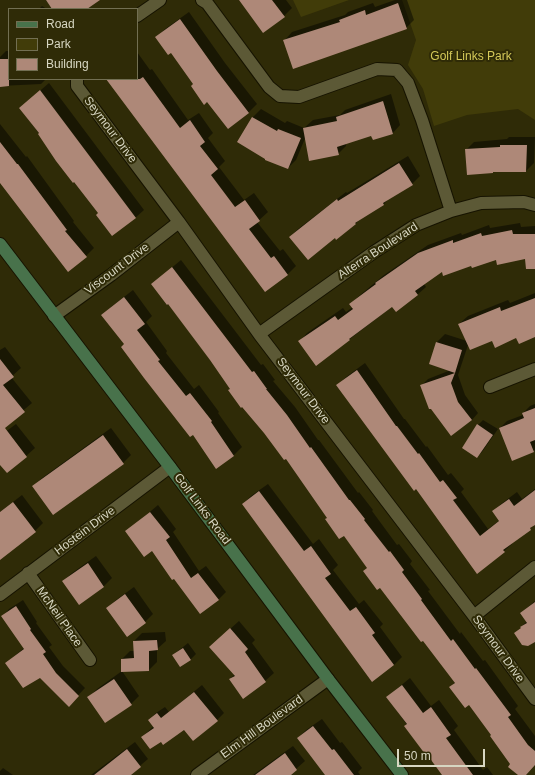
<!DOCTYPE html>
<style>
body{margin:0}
#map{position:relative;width:535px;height:775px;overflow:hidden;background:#2f2b07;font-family:Helvetica,sans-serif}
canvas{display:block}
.legend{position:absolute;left:8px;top:8px;width:130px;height:72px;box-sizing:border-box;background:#2f2b07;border:1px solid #726f52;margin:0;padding:5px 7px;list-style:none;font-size:12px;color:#d7d6c2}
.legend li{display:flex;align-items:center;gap:8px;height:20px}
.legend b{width:20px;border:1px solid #726f52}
.scale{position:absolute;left:397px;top:749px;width:88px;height:18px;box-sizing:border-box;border:2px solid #d7d6c2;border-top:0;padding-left:5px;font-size:12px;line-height:14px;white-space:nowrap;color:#d7d6c2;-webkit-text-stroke:3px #2f2b07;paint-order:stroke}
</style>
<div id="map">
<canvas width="535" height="775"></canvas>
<ul class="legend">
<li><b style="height:5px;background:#48724b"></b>Road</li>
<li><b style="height:11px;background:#413c09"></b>Park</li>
<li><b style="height:11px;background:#ae8878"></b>Building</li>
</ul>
<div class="scale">50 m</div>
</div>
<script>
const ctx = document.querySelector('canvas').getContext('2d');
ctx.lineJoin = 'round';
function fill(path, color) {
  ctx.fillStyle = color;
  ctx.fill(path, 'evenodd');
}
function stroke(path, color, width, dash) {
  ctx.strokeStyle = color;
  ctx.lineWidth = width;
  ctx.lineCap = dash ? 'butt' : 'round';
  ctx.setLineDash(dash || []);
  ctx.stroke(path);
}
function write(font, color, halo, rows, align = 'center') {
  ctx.font = font + ' Helvetica,sans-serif';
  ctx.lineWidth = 4;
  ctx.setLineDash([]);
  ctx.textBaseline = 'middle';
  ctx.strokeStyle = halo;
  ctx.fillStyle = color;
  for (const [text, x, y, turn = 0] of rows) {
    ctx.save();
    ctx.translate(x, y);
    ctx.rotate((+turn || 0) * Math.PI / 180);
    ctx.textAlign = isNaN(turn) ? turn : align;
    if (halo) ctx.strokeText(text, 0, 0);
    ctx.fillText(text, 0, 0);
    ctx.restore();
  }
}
const green = new Path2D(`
 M293,0H349L301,17Z
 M402,0H535V120L518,109L467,115L434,126L423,89L408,65L416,40Z`);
const shadow = new Path2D(`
 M240,0H286L292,8L284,16Z
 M395,0H407L414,20L406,28L284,41L292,32L345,15L348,12L373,3L375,7Z
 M42,6L47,9H39Z
 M189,12L225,63L257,104L249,112L228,128L171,52L157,37L165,29Z
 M6,51H9V79H46L41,84L0,86V57Z
 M137,52L150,70L152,69L188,120L199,113L213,133L208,138L225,161L219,167L244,200L254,193L268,212L257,222L280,251L283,249L296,266L288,274L266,290L107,79H137Z
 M49,83L144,210L135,218L99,213L20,108Z
 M391,94L400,125L392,134L372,135L346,143V146L338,154L306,136L296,160L288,168L239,142L253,117L261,109L285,123L287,121L304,128L313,120L340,115L345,110Z
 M0,124L26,157L27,156L74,221L73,222L94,248L86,256L0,181Z
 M509,137H535L534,163L526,171H494L493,172L466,150L474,142L507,139Z
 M408,156L420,176L412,184L389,198L384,204L362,217L355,224L335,237H290L298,229L346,192L347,193Z
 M520,223L521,227L535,226V268L526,258H496L442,270L424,284L426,287L417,295L393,306L317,364L299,342L307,333L343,308L346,312L353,307L351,304L359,296L384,275L428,245L461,233L462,235L489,225L490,228Z
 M181,260L261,365L263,364L275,380L273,381L295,407L318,440H319L358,493L359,492L373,510L372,511L397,545L399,544L412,561L410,564L430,590L428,591L460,634L461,632L483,661L485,660L518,706L515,709L535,736V764L525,775H519L470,703L451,687L455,682L344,534L328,517L286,457L231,388L168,302L152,284Z
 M133,290L152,316L146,322L167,351L166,353L194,389L199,385L219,412L218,413L242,447L234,455L216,467L193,434L103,315L111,307Z
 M535,293V336L493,339L468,345L458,375L465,395L478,413L472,420L421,386L428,379L451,370L430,363L437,342L445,334L467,341L459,324L468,316L508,300L510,303Z
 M5,347L21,368L11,377L32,403L0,430V350Z
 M365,363L404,419H405L426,447L427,446L448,475L451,473L464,489L461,492L488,529L500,520L494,511L501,504L517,492L522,499L535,489V524L512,543V544L504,551L477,572L416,488L338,385L346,377Z
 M535,404V450L534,451L500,428L507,421L523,415V413L530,406Z
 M483,420L498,429L482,452L477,457L478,425Z
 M16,424L35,448L26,456L0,463V436Z
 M111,428L131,455L123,463L34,486L42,478Z
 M268,484L313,544L319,539L338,565L333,570L359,604L364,600L383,624L380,627L402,657L394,665L243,504L251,496Z
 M22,495L43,523L35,531L0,558V512Z
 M158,505L176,529L173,532L199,571L206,566L226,592L218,600L152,549L126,532Z
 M96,556L112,578L104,586L79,604L63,581L72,573Z
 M134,587L153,614L145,622L108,608L116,600Z
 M23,600L37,622L36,623L52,645L49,647L63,666L85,688L69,705L40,677L6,663L24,648L3,616L9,609Z
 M535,601V641L521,627L527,621L521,613Z
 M239,621L255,640L252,643L274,673L265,681L230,679L235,674L219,639Z
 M165,632L166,641L157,649V662L149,670L122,671V659L130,651H135L134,641L142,633Z
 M188,643L196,654L190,660L173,655Z
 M122,671L139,696L131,704L89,697L97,689Z
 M410,678L431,706L439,700L458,726L454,730L483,770L487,767L493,775H443L387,697Z
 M202,685L224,713L217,720L184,729L161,740L142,737L154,726L149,720L156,713L165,707L169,712Z
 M322,719L340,743L342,742L362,768L358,772L360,775H326L298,738L306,730Z
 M135,742L148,759L129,775H91Z
 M293,746L305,761L289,775H253Z
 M3,768L13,775H0V771Z`);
const building = new Path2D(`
 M46,0H100L87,9H52Z
 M239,0H272L285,17L263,33Z
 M398,3L407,29L293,69L283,40L340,22L339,20L365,10L366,15Z
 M180,19L217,71L249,113L228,129L207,102L204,105L191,86L193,84L171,53L168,55L155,37Z
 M0,59H9V86L0,87Z
 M143,77L180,128L190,120L205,142L200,146L218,169L211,175L235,207L245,200L260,221L249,229L271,258L274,256L288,275L265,292L106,79H140Z
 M40,90L136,218L112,236L96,215L98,213L74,182L73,183L56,161L38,134L39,133L19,108Z
 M383,101L393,134L373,140L371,136L337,147L339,155L309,161L303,128L337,121L336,117Z
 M252,117L277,131L278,129L301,138L288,169L265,160V159L237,142Z
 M0,142L17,164H18L67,230L65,231L87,257L68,272L0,183Z
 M500,145H527L526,172H493V173L467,175L465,149L500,147Z
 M399,163L413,185L383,203L384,205L355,223L356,224L336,240L335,238L308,260L289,237L337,199L338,201Z
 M512,230L513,234H535V269H526L525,259L497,265L496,260L472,268L471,266L443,276L442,272L415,291L418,295L396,312L392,307L349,339L350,340L316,366L298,341L335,316L338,320L353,309L349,304L376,284L375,283L418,253L453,240V243L481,233L482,236Z
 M172,267L252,372L254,371L267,389H266L287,415L310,448L311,447L349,500H350L365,519L364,520L389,552L390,551L404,570L402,572L422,599L421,600L451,641L453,639L475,669L476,668L511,715L508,717L528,745L535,751V765L526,775H518L508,767L510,764L490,736L491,735L469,705L465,708L449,687L455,683L423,641L421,642L380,588L377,590L363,571L367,568L344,536L339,539L325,519L327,518L286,459L284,460L264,433L242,407L241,408L228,390L230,389L210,360L168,304L167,305L151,284Z
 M124,297L145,324L137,330L160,360L158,361L186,396L190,393L212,421L211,422L234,456L216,469L193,435L190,437L144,378L121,347L124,344L101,315Z
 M535,298V337L519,344L516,338L495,348L492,341L470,350L458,324L500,307L501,311Z
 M436,342L462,350L455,373L429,364Z
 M0,359L14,377L3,385L25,412L5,428L27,457L7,473L0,465Z
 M357,370L396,426H397L418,454L419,453L440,482L443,480L457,498L453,500L480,536L499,521L492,511L509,499L514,506L535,490V525L530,528L531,530L503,550L505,552L477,574L416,489L414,491L336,385Z
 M455,373L451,383L458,402L472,420L451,436L431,409H429L420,385Z
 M535,408V440L530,442L534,452L512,461L499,428L524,418L522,413Z
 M477,424L493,435L477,458L462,448Z
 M103,435L124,464L53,515L32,486Z
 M259,491L304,551L311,546L331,574L325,578L350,611L356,607L375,633L372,635L394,665L372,682L242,504Z
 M13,502L36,532L0,560V512Z
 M150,512L170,537L166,540L191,578L198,573L219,600L200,614L174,579L172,580L152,551L144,557L125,531Z
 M88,563L104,587L79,605L62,581Z
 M125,594L146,623L127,637L106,608Z
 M535,602V642L528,646L522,645L514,633L521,628L520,627L527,623L520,613Z
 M16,606L31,629L30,630L46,652L43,654L56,673L79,696L69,707L40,678L23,688L5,663L24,649L1,616Z
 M230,628L248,649L245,652L266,682L243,699L229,679L235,676L209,647Z
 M157,640L158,650L149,651V671L121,672V659L134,658L133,641Z
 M183,648L191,660L180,667L172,655Z
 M114,679L132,705L105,723L87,697Z
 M402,685L423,713L431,707L451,735L446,738L473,775H442L426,753L425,754L404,726L407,724L386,697Z
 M194,692L218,721L193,741L184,730L163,745L161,742L150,749L141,737L154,728L148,720L157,713L161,718Z
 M313,726L332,750L334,749L354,775H325L297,738Z
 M127,749L141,767L131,775H94Z
 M285,753L297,770L291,775H255Z`);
const street = new Path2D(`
 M202,0L207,3L269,87L280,96L299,97L377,69L397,70L408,83L422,120L451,211
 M137,16L160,0
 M77,79V86L179,222L259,334L474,616L535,699
 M54,316L111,275L179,222
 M259,334L374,252L416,225L451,211L481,203L524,202L535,205
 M490,387L535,369
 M28,573L90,660
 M0,595L170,467
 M474,616L535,567
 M197,775L328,679`);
const secondary = new Path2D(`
 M0,244L170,467L328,679L402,775`);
const parkNames = [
 ["Golf Links Park",471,57]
];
const streetNames = [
 ["Seymour Drive",110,130,53],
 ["Alterra Boulevard",378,251,-33],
 ["Viscount Drive",117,269,-37],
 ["Seymour Drive",303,391,53],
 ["Golf Links Road",202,509,53],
 ["Hostein Drive",85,531,-37],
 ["McNeil Place",59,617,55],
 ["Seymour Drive",498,649,54],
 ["Elm Hill Boulevard",262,727,-36]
];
fill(green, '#413c09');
fill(shadow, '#0007');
fill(building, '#ae8878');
stroke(street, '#161300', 14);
stroke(secondary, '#161300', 14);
stroke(street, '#5c5936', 12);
stroke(secondary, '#48724b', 12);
write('12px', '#d4c858', '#2f2b07', parkNames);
write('12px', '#d7d6c2', '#2f2b07', streetNames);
</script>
